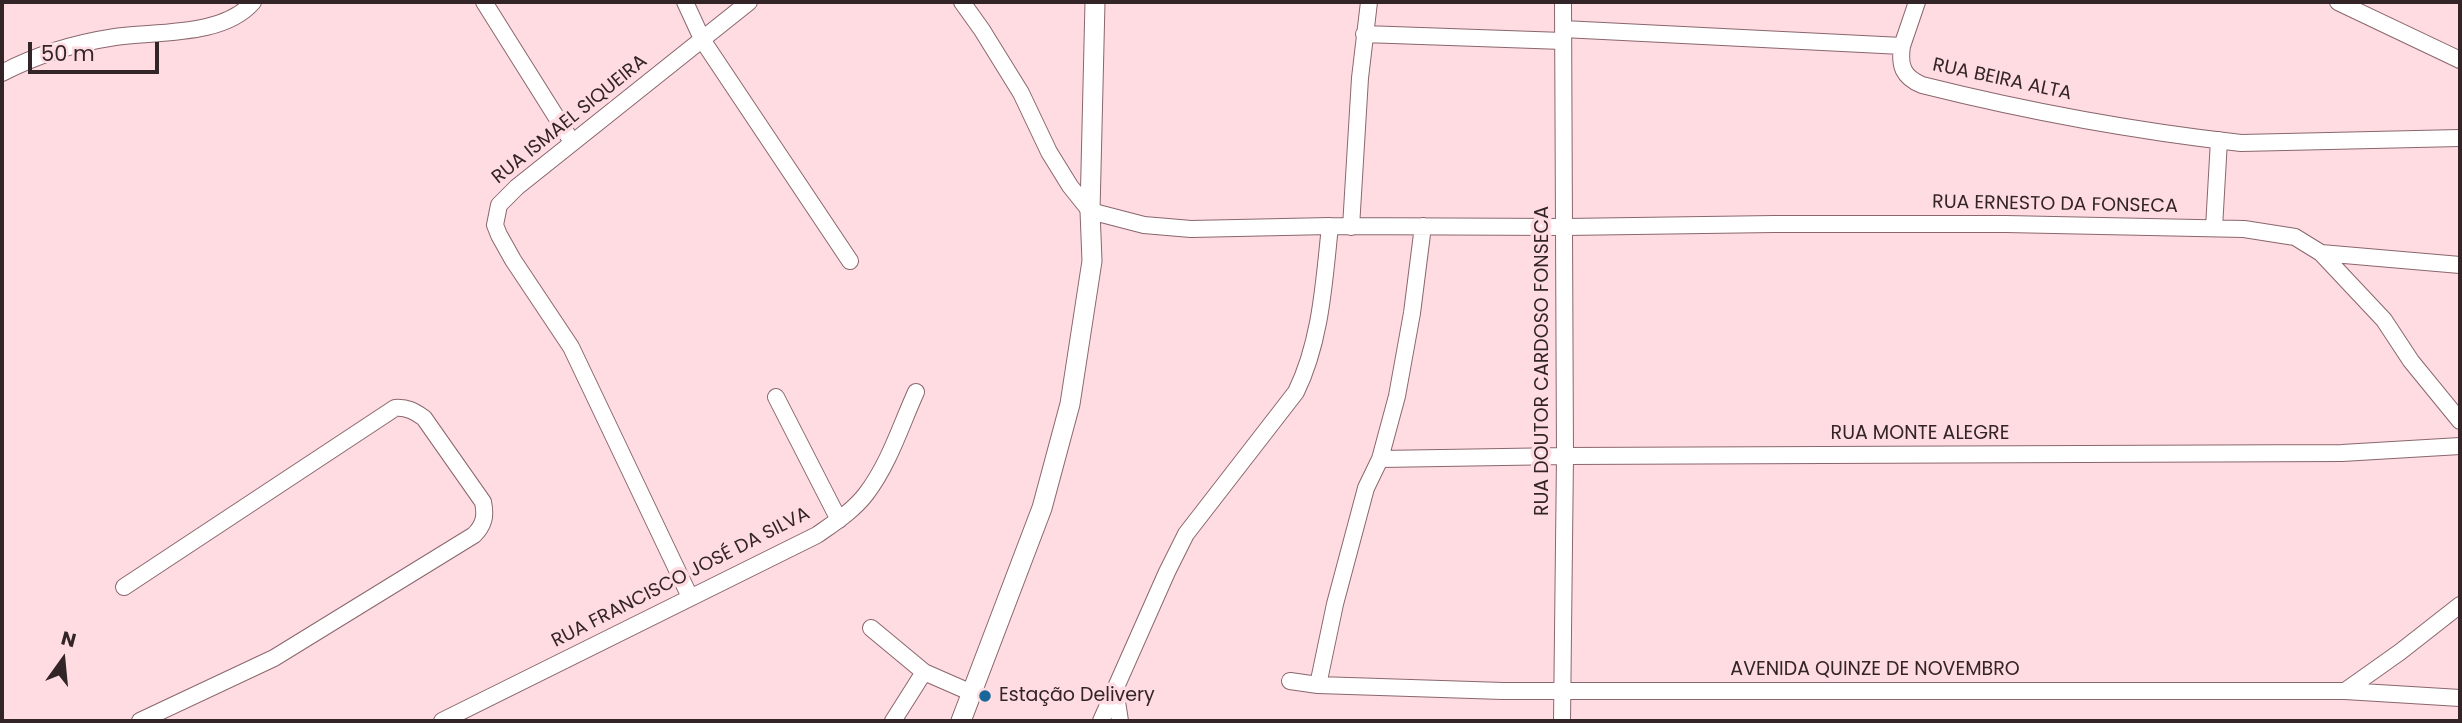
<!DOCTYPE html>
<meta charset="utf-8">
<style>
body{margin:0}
#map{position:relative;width:2462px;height:723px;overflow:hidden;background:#fedce2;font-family:Poppins,sans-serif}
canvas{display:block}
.frame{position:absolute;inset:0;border:4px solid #332427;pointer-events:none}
.north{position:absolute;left:28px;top:625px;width:70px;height:70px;-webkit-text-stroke:5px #fedce2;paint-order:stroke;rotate:15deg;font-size:19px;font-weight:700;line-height:28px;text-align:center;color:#332427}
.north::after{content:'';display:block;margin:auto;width:24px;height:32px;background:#332427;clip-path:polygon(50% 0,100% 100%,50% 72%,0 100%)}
.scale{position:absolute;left:28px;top:42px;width:131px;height:32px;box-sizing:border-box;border:4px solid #332427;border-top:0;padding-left:9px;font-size:21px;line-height:24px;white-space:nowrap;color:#332427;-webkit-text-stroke:5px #fedce2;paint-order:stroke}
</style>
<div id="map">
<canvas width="2462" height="723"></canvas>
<div class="frame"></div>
<div class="north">N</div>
<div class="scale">50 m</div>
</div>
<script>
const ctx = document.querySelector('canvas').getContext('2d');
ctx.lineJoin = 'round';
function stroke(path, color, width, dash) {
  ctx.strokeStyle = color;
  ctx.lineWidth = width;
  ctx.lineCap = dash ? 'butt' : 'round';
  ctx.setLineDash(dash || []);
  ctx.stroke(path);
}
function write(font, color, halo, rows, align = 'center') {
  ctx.font = font + ' Poppins,sans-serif';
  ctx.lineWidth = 7;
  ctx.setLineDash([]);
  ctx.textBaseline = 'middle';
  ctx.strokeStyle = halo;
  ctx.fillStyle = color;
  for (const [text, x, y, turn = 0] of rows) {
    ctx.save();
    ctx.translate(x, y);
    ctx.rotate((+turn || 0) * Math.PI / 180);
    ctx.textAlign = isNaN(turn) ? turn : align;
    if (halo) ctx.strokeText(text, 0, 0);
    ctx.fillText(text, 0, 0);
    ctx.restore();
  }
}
const minor = new Path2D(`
 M484,2L572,142
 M685,2L703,41L850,261
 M962,2L982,30L1021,93L1049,152L1070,186L1090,211L1144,225L1191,229L1330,226L1565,227L1774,224H2006L2244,229L2295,237L2321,253L2384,320L2411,361L2460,421
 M2338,2L2460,60
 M1563,29L1902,46C1899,66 1903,77 1922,85C2026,111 2134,131 2241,143L2460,138
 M1364,34L1563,41
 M1902,46L1917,2
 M2,73C36,55 76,43 115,37C156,31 223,37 253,2
 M1351,227L1360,78L1369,2
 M2214,228L2219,140
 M2321,253L2460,265
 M776,397L839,520
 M1380,459L1565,456L2342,453L2460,446
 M124,587L395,408C407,407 414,411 424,418L483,502C486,516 484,525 474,535L274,658L140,721
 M690,597L571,347L513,260L499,235L495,225L499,205L517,187L749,2
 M871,628L924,672L972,693
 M1290,681L1318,685L1503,691H2345L2460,698
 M1318,685L1335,604L1366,488L1380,459L1397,396L1412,313L1423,226
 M1115,689L1120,721
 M2345,691L2400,652L2460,605
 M442,721L817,535C834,523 853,511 866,494C889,464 901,425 916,392
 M893,721L924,672
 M1101,721L1167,572L1186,534L1296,392C1321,341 1324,282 1330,226
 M1562,721L1565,456L1563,2`);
const tertiary = new Path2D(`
 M961,721L1042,508L1070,404L1092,261L1090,211L1095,2`);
const markers = [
 [985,696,7,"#196699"]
];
const streetNames = [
 ["RUA BEIRA ALTA",2002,80,12],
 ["RUA ISMAEL SIQUEIRA",570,120,-39],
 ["RUA ERNESTO DA FONSECA",2055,205,1],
 ["RUA DOUTOR CARDOSO FONSECA",1543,361,-90],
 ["RUA MONTE ALEGRE",1920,434],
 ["RUA FRANCISCO JOSÉ DA SILVA",681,578,-27],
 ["AVENIDA QUINZE DE NOVEMBRO",1875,670]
];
const poiNames = [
 ["Estação Delivery",999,696]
];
stroke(minor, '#8a666d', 18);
stroke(tertiary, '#8a666d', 21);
stroke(minor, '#fff', 16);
stroke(tertiary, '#fff', 19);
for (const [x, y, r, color] of markers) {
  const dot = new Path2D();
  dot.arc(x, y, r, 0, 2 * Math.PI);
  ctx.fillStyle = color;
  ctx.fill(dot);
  stroke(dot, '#fedce2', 2.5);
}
write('19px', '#332427', '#fedce2', streetNames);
write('19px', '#332427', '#fedce2', poiNames, 'left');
</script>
